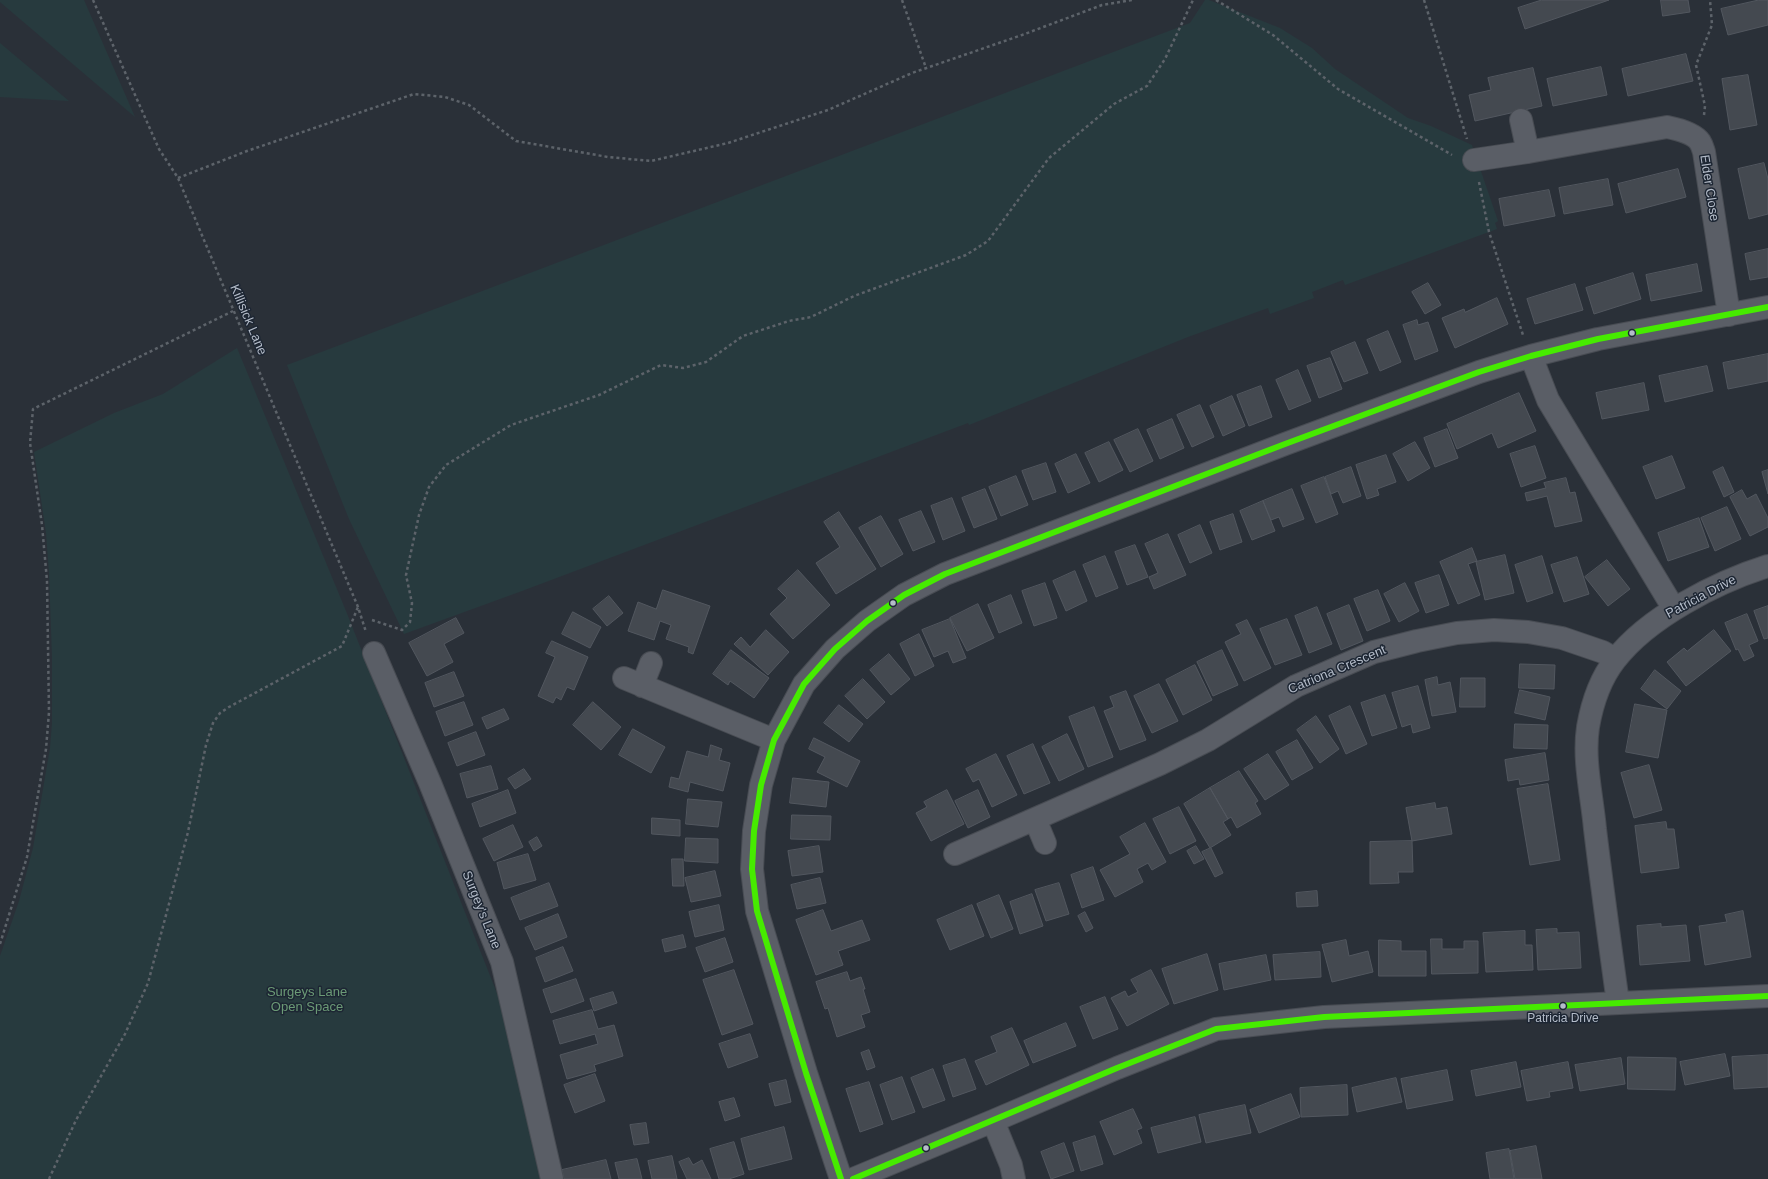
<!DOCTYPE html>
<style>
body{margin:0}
canvas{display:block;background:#2a3038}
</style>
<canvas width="1768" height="1179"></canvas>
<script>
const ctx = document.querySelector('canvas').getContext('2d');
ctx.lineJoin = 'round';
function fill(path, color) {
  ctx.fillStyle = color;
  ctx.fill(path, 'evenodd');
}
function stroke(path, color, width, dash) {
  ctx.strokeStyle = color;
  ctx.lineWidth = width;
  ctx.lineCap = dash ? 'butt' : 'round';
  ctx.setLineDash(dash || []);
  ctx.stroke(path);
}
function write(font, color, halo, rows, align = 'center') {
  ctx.font = font + ' Arial,sans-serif';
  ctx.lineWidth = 3;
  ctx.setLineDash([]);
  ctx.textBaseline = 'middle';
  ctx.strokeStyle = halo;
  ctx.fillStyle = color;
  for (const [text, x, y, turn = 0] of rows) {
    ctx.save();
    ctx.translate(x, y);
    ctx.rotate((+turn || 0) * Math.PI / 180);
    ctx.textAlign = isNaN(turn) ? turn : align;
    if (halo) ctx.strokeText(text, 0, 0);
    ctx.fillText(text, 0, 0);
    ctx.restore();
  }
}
const green = new Path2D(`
 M0,0H84L135,117L0,2Z
 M1205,0H1209L1280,28L1312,48L1335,69L1408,118L1431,126L1472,145L1498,221L1495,223L1497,229L1345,285L1343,280L1312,292L1314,298L1270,314L1268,308L1188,337L969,425L968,423L522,591L404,634L349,519L287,365L1190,23Z
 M0,43L69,101L0,97Z
 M237,348L346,611L502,1006L543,1179H0V956L19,901L33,848L50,748L52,723V657L49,573L46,533L34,452L114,413L163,394Z`);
const building = new Path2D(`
 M1542,0H1609L1525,29L1518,8Z
 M1661,0H1688L1690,12L1663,16Z
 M1759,0H1768V25L1728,35L1721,9Z
 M1686,54L1693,81L1628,96L1622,69Z
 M1601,67L1607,95L1553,106L1547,79Z
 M1533,68L1542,106L1475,121L1469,95L1491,90L1488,78Z
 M1748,75L1757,125L1730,130L1722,79Z
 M1764,163L1768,179V214L1749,219L1738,169Z
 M1678,169L1686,197L1626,213L1618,184Z
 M1608,179L1613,205L1564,214L1559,188Z
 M1549,190L1555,216L1504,226L1499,199Z
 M1768,249V277L1750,280L1745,254Z
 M1697,264L1702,291L1651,301L1646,275Z
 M1633,273L1641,299L1594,314L1586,288Z
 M1428,283L1441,305L1425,314L1412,292Z
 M1575,284L1583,310L1535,324L1527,299Z
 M1497,298L1508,324L1455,348L1442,318L1464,309L1465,312Z
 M1417,320L1418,325L1428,322L1438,351L1415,360L1403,325Z
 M1388,331L1401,362L1380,371L1367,340Z
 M1355,342L1368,373L1344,382L1331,352Z
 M1768,354V381L1728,389L1723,363Z
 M1330,358L1342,389L1319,398L1307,366Z
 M1707,366L1713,391L1665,402L1659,376Z
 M1298,370L1311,401L1289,410L1276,380Z
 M1644,383L1649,410L1602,419L1596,393Z
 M1261,386L1272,417L1249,426L1237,395Z
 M1519,393L1536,431L1498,448L1492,433L1457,449L1447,424Z
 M1232,396L1245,426L1223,436L1210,406Z
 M1200,405L1214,437L1192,447L1177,415Z
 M1172,419L1184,448L1160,459L1147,430Z
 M1138,429L1153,461L1130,472L1114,440Z
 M1447,429L1458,458L1435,467L1424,438Z
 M1109,442L1123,470L1099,482L1085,453Z
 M1415,442L1430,468L1408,481L1393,454Z
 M1535,446L1546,478L1521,487L1510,454Z
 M1076,454L1090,483L1068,493L1055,464Z
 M1386,455L1396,482L1377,489L1379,495L1367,499L1356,465Z
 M1672,456L1685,488L1656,499L1643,467Z
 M1046,463L1056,492L1033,500L1022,471Z
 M1351,467L1361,496L1343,503L1338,491L1331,494L1325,477Z
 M1723,467L1734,492L1724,497L1713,472Z
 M1768,470V494L1762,472Z
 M1016,476L1028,505L1001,516L989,487Z
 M1324,477L1338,514L1316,523L1301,486Z
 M1566,478L1570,493L1575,492L1582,521L1555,527L1547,496L1527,501L1525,493L1546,488L1544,483Z
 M985,489L997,519L974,528L962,498Z
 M1292,489L1304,519L1283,527L1279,517L1271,520L1263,501Z
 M1742,490L1747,499L1756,494L1768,518V527L1750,536L1730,497Z
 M952,498L965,531L943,540L931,506Z
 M1263,501L1275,531L1252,540L1240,511Z
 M1727,507L1741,539L1715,551L1701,518Z
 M921,511L935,542L913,551L899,520Z
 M839,512L876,569L836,594L816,563L840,547L824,522Z
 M1233,514L1242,542L1220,550L1210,522Z
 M881,516L903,554L881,567L859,528Z
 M1699,518L1709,547L1668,561L1658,533Z
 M1200,525L1212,553L1190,563L1178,535Z
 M1168,534L1186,575L1154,589L1149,577L1158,573L1145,544Z
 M1135,545L1148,577L1127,585L1115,552Z
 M1472,548L1477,561L1468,564L1480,595L1458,604L1440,562Z
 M1505,555L1514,593L1485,600L1476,562Z
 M1105,556L1118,588L1096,597L1083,565Z
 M1542,556L1553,593L1527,602L1515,565Z
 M1577,557L1589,594L1564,602L1551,565Z
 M1607,560L1630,589L1608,606L1585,577Z
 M798,570L830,605L793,639L770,614L787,598L778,589Z
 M1075,571L1087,601L1066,611L1053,581Z
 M1439,575L1449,605L1426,613L1415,583Z
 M1045,583L1057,618L1034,626L1022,591Z
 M1405,583L1419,611L1399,622L1384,594Z
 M663,590L710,606L693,654L688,652L689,647L666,639L671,625L660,621L654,640L628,631L638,602L656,609Z
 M1378,590L1390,621L1367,631L1354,599Z
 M1011,595L1022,623L999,633L988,605Z
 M609,596L623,613L607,626L593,609Z
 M978,604L994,638L967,651L950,618Z
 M1349,605L1363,641L1341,650L1327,614Z
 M1768,606V638L1764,639L1754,611Z
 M1317,607L1332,644L1309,653L1295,616Z
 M573,612L601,627L590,648L562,634Z
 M1747,614L1758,641L1749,645L1754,656L1744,661L1738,649L1736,650L1725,623Z
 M456,618L464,633L444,644L453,662L427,676L409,643Z
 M950,619L966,658L953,663L948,651L934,657L922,630Z
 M1287,619L1302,655L1275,665L1260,629Z
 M1247,620L1271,668L1244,681L1225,642L1241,634L1236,625Z
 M766,630L789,652L768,675L734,644L741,637L750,647Z
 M1714,630L1731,651L1686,686L1667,662L1684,648L1687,651Z
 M919,634L934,666L915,676L900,644Z
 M552,641L588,657L574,690L567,687L561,700L556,697L553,703L538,696L555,657L546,653Z
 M731,650L769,678L754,698L730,681L728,685L713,674Z
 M1222,650L1238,685L1213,696L1197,662Z
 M889,654L910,679L891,695L870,670Z
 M1520,664L1555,665L1554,689L1519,688Z
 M1195,665L1212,700L1183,715L1166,680Z
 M1655,670L1681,691L1667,709L1641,689Z
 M454,672L464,696L434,707L425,683Z
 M1437,677L1438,685L1450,682L1456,712L1432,716L1425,680Z
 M1461,678H1485V707H1460Z
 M863,679L885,702L867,719L845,696Z
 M1159,684L1178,721L1152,733L1134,696Z
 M1418,686L1430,728L1413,733L1411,724L1402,727L1392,693Z
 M1520,690L1550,697L1545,720L1515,713Z
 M1126,691L1146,740L1120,750L1104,711L1114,707L1110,697Z
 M1385,695L1397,728L1372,736L1361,703Z
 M464,702L473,725L445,736L436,712Z
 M593,702L621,727L601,750L573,725Z
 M1635,704L1667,710L1658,758L1626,752Z
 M839,705L863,724L849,742L824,723Z
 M1350,706L1367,744L1346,754L1329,716Z
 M1094,707L1113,757L1088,767L1069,717Z
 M504,709L509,719L487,729L482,718Z
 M1316,716L1339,749L1320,763L1297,730Z
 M1515,724L1548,725L1547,749L1514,748Z
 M633,729L665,747L651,773L619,755Z
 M476,732L485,755L457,766L448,743Z
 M1067,734L1084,769L1059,781L1042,747Z
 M814,738L860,761L847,787L817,772L825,757L809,749Z
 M1297,740L1313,768L1292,780L1276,752Z
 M1033,744L1050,783L1024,794L1007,756Z
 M711,745L722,749L719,760L730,763L723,791L690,782L688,792L669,787L671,777L679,779L687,751L708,757Z
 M1545,753L1549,780L1520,785L1519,779L1508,781L1505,760Z
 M996,754L1017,795L992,807L979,779L973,782L966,769Z
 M1268,754L1289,785L1265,800L1244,769Z
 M1649,765L1662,810L1634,818L1621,773Z
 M491,766L498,789L467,798L460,774Z
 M524,769L531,779L515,789L508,779Z
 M1239,771L1258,801L1255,803L1261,814L1237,828L1231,817L1228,819L1210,788Z
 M793,778L829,782L826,807L790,803Z
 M1548,784L1560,860L1530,865L1517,789Z
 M1210,788L1228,819L1223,822L1231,835L1210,848L1184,804Z
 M508,790L516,813L480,827L472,804Z
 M947,790L964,824L931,841L916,813L927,807L924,802Z
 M978,790L990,817L968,828L955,801Z
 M688,799L722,802L718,827L686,824Z
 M1435,803L1436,809L1447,807L1452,834L1412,841L1406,808Z
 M1179,807L1196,841L1170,854L1153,819Z
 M792,815L831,816L830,840L791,839Z
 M652,818L680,820V836L652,834Z
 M1666,822L1667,829H1674L1679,868L1641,873L1635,826Z
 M1145,823L1166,862L1152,870L1148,863L1137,869L1143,882L1115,897L1100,870L1130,854L1120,837Z
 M513,825L523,847L494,861L483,839Z
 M537,837L542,846L534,851L529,842Z
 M686,838L718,839V863L685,861Z
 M1412,841L1413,872H1398L1399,883L1370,884V842Z
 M819,846L823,872L792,876L788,851Z
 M1196,846L1204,859L1194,864L1187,851Z
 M1211,848L1223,873L1215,877L1202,852Z
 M528,854L536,880L504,889L497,863Z
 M672,859H683L684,886H673Z
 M1093,867L1104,900L1082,908L1071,875Z
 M715,871L721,896L691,902L685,878Z
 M820,878L826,903L797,909L791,885Z
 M549,883L558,906L520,920L511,898Z
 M1059,883L1069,914L1046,921L1035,890Z
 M1317,891L1318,906L1297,907L1296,893Z
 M1032,894L1043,926L1020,934L1010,902Z
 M999,895L1013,929L991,938L977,904Z
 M719,905L724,930L695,937L689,912Z
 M972,905L984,936L950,950L937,920Z
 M823,910L831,931L862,920L870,940L838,951L843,965L816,975L796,920Z
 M1743,911L1751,957L1705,965L1699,926L1727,922L1725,915Z
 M1085,912L1093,928L1086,932L1078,916Z
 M558,914L567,937L535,950L525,928Z
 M1661,924V927L1686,925L1690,961L1640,965L1637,926Z
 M1557,929V933L1579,932L1581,968L1538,970L1536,930Z
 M1525,931V945H1532L1533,970L1486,972L1483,933Z
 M683,935L686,947L665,952L662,940Z
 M725,938L733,962L705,972L696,948Z
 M1431,939H1442V949H1464V941H1478V973L1432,974Z
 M1346,940L1349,956L1368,951L1373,972L1332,982L1322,945Z
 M1379,940L1401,941V951H1426V976H1379Z
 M563,947L573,971L545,982L536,958Z
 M1320,952L1321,977L1275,980L1273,955Z
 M1207,954L1218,990L1174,1004L1162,969Z
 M1266,955L1271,980L1224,990L1219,964Z
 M734,970L753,1024L722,1035L703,980Z
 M1151,970L1169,1004L1127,1026L1111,998L1125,991L1128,997L1138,992L1131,980Z
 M847,972L850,981L861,977L865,989H863L870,1012L861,1015L865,1027L837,1037L828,1008L825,1009L816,982Z
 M576,979L584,1001L551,1013L543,990Z
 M613,992L617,1003L594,1011L590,999Z
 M1105,997L1118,1029L1093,1039L1080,1007Z
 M592,1010L598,1029L614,1025L623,1056L594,1065L596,1071L567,1079L560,1055L598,1044L595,1034L560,1044L553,1021Z
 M1066,1023L1076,1046L1033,1063L1024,1041Z
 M1012,1028L1029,1065L986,1085L975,1061L997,1052L991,1037Z
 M750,1034L758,1057L728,1068L719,1044Z
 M869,1050L875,1067L867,1070L861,1053Z
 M1725,1054L1730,1076L1685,1085L1680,1062Z
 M1768,1055V1087L1734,1089L1732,1057Z
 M1628,1057L1676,1058L1675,1090L1628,1089Z
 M1621,1058L1625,1084L1580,1091L1575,1065Z
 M965,1059L976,1089L953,1097L943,1066Z
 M1516,1062L1521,1087L1476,1096L1471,1071Z
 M1568,1062L1573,1088L1549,1092L1550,1097L1527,1101L1521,1071Z
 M933,1069L945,1100L923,1108L911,1078Z
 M1447,1070L1453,1100L1407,1109L1401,1079Z
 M595,1074L605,1101L575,1113L564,1085Z
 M902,1077L915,1112L892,1120L880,1085Z
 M1396,1078L1402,1102L1357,1112L1352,1088Z
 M786,1080L791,1102L775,1106L769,1084Z
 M869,1082L883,1124L860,1132L846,1089Z
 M1347,1085L1348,1115L1301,1117L1300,1088Z
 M1291,1094L1300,1117L1259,1133L1250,1110Z
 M734,1098L740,1116L725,1121L719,1102Z
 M1245,1105L1251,1133L1206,1143L1199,1115Z
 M1133,1109L1142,1128L1137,1130L1142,1143L1114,1155L1100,1122Z
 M1195,1117L1201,1142L1158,1153L1151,1128Z
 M646,1123L649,1143L634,1145L630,1125Z
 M784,1127L792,1159L749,1170L741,1139Z
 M1095,1136L1103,1164L1081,1171L1073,1143Z
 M734,1142L744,1174L729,1179H719L710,1149Z
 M1064,1143L1074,1171L1051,1179L1041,1152Z
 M1536,1146L1542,1179H1515L1510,1151Z
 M1509,1149L1514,1179H1490L1486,1153Z
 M672,1156L677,1179H652L648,1161Z
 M689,1158L693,1165L702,1160L711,1179H687L679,1162Z
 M637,1159L642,1179H619L615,1163Z
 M606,1160L611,1179H564L562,1170Z`);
const path = new Path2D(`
 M93,0L159,149L178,178L358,607L366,632
 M902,0L926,68
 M1216,0L1273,35L1338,89L1452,155
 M1424,0L1467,139
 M1704,115L1705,106L1696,65L1712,25L1710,0
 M178,178L247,151L414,94L445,97L469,105L516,141L608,157L651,161L728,143L828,110L912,73L1022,35L1102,5L1132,0
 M1479,182L1489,232L1523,335
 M372,620L402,630L410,622L412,603L406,575L419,515L429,487L446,465L511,425L599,395L661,365L683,368L706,362L743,336L789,321L811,317L854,296L966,255L988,241L1049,158L1114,104L1147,86L1165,59L1193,0
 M0,944L27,857L46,749L49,712L47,581L42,525L30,443L33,409L233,311
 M49,1179L76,1120L125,1034L148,983L188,832L206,745L213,723L220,713L229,707L342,646L358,607`);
const minor = new Path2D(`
 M1521,120L1528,152
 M1474,160L1528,152L1667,127C1677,129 1694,133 1700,142C1702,145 1703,149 1704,152L1729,315
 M1531,356L1548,400L1674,609
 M374,653L430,783L502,962L552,1179
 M624,678L774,740
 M642,686L651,663
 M1035,819L1045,843
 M955,854L1160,764L1208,740L1296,686L1374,652L1417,641L1457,633L1494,630L1528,632L1562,638L1603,652L1615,659
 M1618,1003C1610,945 1602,887 1595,829C1592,795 1583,761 1588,727C1592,704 1601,678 1615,660C1648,617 1717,582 1768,566
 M993,1121L1011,1165L1014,1179
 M841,1179L806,1073L757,911L752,869L754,831L761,785L774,740L804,684L835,649L867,621L904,595L945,574L1285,444L1479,372L1531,356L1598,339L1768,307
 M853,1179L993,1121L1117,1068L1216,1029L1324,1017L1768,996`);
const bus1 = new Path2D(`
 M841,1179L806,1073L757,911L752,869L754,831L761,785L774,740L804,684L835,649L867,621L904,595L945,574L1285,444L1479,372L1531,356L1598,339L1768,307
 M853,1179L1117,1068L1216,1029L1324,1017L1768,996`);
const markers = [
 [1632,333,3.5,"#b4bcc9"],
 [893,603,3.5,"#b4bcc9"],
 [1563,1006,3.5,"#b4bcc9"],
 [926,1148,3.5,"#b4bcc9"]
];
const busNames = [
 ["Patricia Drive",1563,1019]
];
const streetNames = [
 ["Elder Close",1709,188,81],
 ["Killisick Lane",248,320,67],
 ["Patricia Drive",1701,597,-28],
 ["Catriona Crescent",1337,670,-23],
 ["Surgey's Lane",481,910,68]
];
const parkNames = [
 ["Surgeys Lane",307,992],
 ["Open Space",307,1007]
];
fill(green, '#273a3e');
fill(building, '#444950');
stroke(building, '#52575f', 1);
stroke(minor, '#484c53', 24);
stroke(path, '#5d636a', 2.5, [3, 3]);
stroke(minor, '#5a5e66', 22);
stroke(bus1, '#46eb00', 6);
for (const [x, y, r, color] of markers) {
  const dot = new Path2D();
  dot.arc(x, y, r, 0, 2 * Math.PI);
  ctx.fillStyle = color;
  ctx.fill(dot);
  stroke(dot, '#1d2633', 1.5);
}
write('12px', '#b4bcc9', '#1d2633', busNames);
write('13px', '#b4bcc9', '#1d2633', streetNames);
write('13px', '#6b9a76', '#1d2633', parkNames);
</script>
